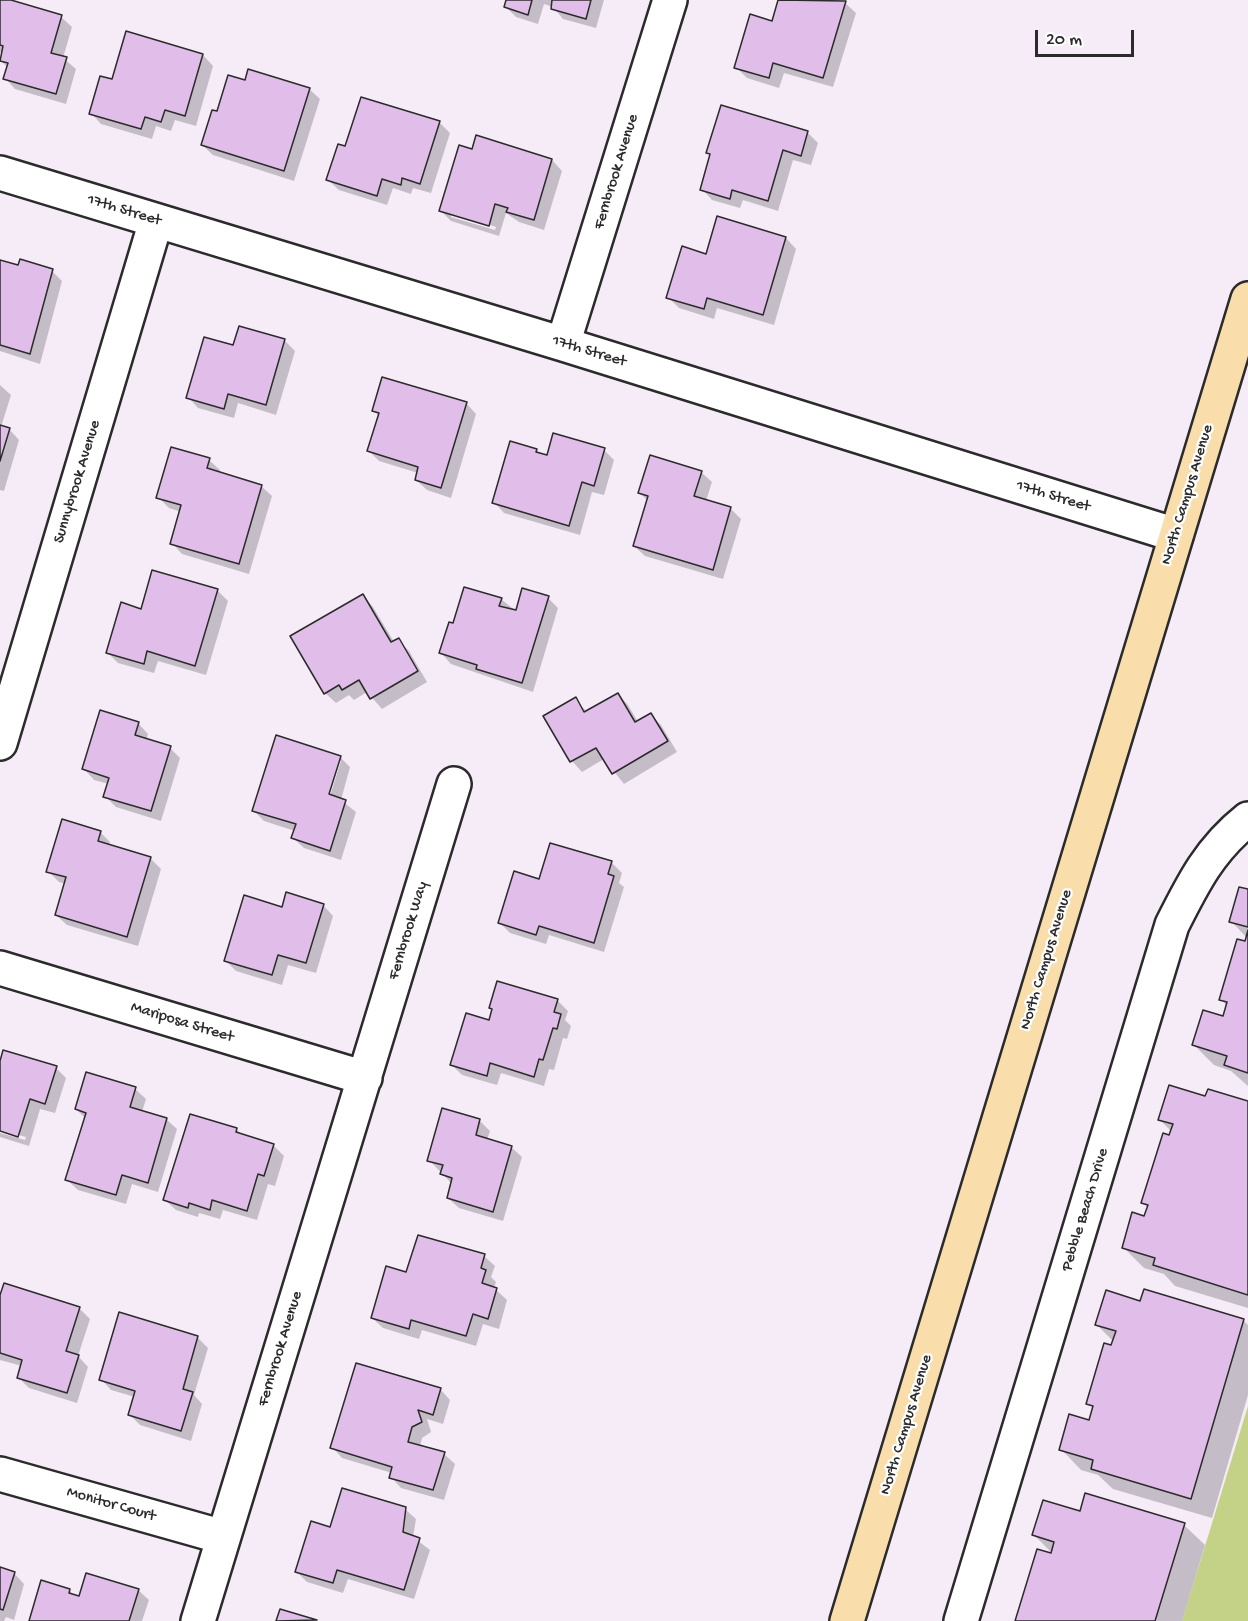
<!DOCTYPE html>
<style>
body{margin:0}
#map{position:relative;width:1248px;height:1621px;overflow:hidden;background:#f6ecf8;font-family:"Gochi Hand",sans-serif}
canvas{display:block}
.scale{position:absolute;left:1035px;top:30px;width:99px;height:27px;box-sizing:border-box;border:3px solid #2b2b2b;border-top:0;padding-left:8px;font-size:18px;line-height:21px;white-space:nowrap;color:#2b2b2b;-webkit-text-stroke:4px #fff;paint-order:stroke}
</style>
<div id="map">
<canvas width="1248" height="1621"></canvas>
<div class="scale">20 m</div>
</div>
<script>
const ctx = document.querySelector('canvas').getContext('2d');
ctx.lineJoin = 'round';
function fill(path, color) {
  ctx.fillStyle = color;
  ctx.fill(path, 'evenodd');
}
function stroke(path, color, width, dash) {
  ctx.strokeStyle = color;
  ctx.lineWidth = width;
  ctx.lineCap = dash ? 'butt' : 'round';
  ctx.setLineDash(dash || []);
  ctx.stroke(path);
}
function write(font, color, halo, rows, align = 'center') {
  ctx.font = font + ' "Gochi Hand",sans-serif';
  ctx.lineWidth = 4.5;
  ctx.setLineDash([]);
  ctx.textBaseline = 'middle';
  ctx.strokeStyle = halo;
  ctx.fillStyle = color;
  for (const [text, x, y, turn = 0] of rows) {
    ctx.save();
    ctx.translate(x, y);
    ctx.rotate((+turn || 0) * Math.PI / 180);
    ctx.textAlign = isNaN(turn) ? turn : align;
    if (halo) ctx.strokeText(text, 0, 0);
    ctx.fillText(text, 0, 0);
    ctx.restore();
  }
}
const green = new Path2D(`
 M1248,1406V1621H1182Z`);
const shadow = new Path2D(`
 M0,0L61,17L72,27L63,58L76,69L66,104L15,89L5,78L8,68L0,60L2,53L0,52Z
 M508,0H604L596,28L563,19L553,7L544,4L538,24L516,17L506,7Z
 M779,0H836L845,3L856,13L833,87L784,73L779,88L747,78L736,67L773,23Z
 M203,55L213,66L196,126L175,120L171,131L156,126L152,139L101,124L91,113Z
 M246,82L309,89L320,99L294,181L213,155L202,145L218,113Z
 M439,122L450,133L431,193L413,188L411,194L393,188L387,205L339,190L328,180L346,148Z
 M807,132L818,143L811,165L793,160L778,211L743,200L740,208L712,200L702,189L711,156L708,152Z
 M473,150L552,160L562,171L544,230L519,222L506,213L499,236L451,221L441,211ZM451,213L496,227L495,230L451,217Z
 M786,238L796,249L774,325L717,308L714,319L679,308L668,297L707,256Z
 M0,261L19,267L52,271L62,281L40,364L0,351Z
 M284,340L295,351L276,415L238,403L234,418L198,408L188,397L234,347Z
 M0,385L11,395L1,427L9,429L19,440L4,491L0,490Z
 M466,403L476,414L451,498L427,490L416,480L418,473L379,461L369,451L379,416L374,411Z
 M536,450L548,457L604,450L614,460L604,495L592,492L580,535L504,513L494,502Z
 M209,460L220,470L219,473L261,486L272,496L249,574L182,554L172,543L181,512L169,508L158,497Z
 M701,472L712,482L706,501L730,508L741,519L723,579L645,556L634,546L648,501L640,493Z
 M217,590L228,601L206,675L158,661L154,673L118,663L107,652L142,610Z
 M363,596L373,607L394,642L398,640L409,651L427,682L382,709L367,692L354,700L349,695L336,703L325,693Z
 M548,598L558,608L533,692L451,664L441,653L454,625L501,599L517,612Z
 M618,694L628,705L638,722L651,715L661,725L677,752L624,784L604,759L582,772L572,761L545,717L575,699L587,712Z
 M138,723L148,734L146,740L170,748L180,758L161,821L116,807L105,796L109,784L94,780L84,769Z
 M340,757L350,767L341,800L356,812L341,860L304,848L293,838L295,831L264,821L254,811ZM337,761H341L328,802L325,801Z
 M100,832L110,842L109,846L150,858L161,869L138,946L67,925L56,915L66,884L59,882L48,871Z
 M611,862L622,873L619,883L624,887L604,952L549,935L546,944L510,933L500,923L540,881Z
 M1248,891V1086L1231,1071L1214,1065L1194,1045L1224,1018L1227,1006L1221,999L1247,938L1231,921Z
 M323,905L333,916L316,973L288,965L282,985L236,971L225,960L283,908Z
 M557,1000L568,1011L565,1020L571,1026L567,1039L563,1038L554,1070L549,1069L544,1086L501,1073L497,1085L462,1075L452,1065L490,1022Z
 M0,1066L56,1068L66,1078L55,1113L40,1109L29,1146L0,1137V1133L25,1140L26,1137L0,1130Z
 M135,1089L146,1099L142,1112L166,1119L177,1129L158,1192L132,1184L126,1204L78,1190L67,1180L85,1118L76,1109Z
 M1206,1098L1248,1103V1308L1175,1286L1164,1274L1144,1268L1123,1247L1145,1218L1148,1208L1143,1203L1172,1132L1159,1119Z
 M479,1120L490,1131L487,1140L511,1147L522,1157L503,1221L459,1208L448,1198L452,1184L429,1160Z
 M236,1129L243,1136L273,1145L284,1156L275,1186L268,1184L257,1220L223,1210L220,1219L199,1213L198,1217L176,1210L165,1200Z
 M484,1256L495,1266L491,1277L496,1282L494,1288L507,1300L499,1329L483,1324L476,1346L422,1330L419,1339L383,1328L372,1318L407,1274Z
 M0,1300L79,1308L90,1319L78,1356L88,1367L77,1403L29,1388L19,1378L22,1366L0,1360Z
 M1141,1303L1243,1320L1248,1325V1395L1212,1518L1113,1489L1098,1475L1081,1470L1061,1449L1090,1421L1094,1409L1088,1403L1114,1342L1097,1325Z
 M197,1337L208,1348L194,1395L202,1404L191,1441L140,1425L129,1414L135,1397L111,1390L101,1379Z
 M440,1389L450,1400L443,1424L427,1419L431,1432L422,1438L420,1447L444,1454L455,1464L444,1500L401,1488L391,1477L392,1473L342,1458L332,1447Z
 M405,1509L416,1519L413,1537L430,1550L414,1599L348,1579L343,1593L307,1582L297,1572L331,1529Z
 M1184,1525L1205,1545L1182,1621H1017L1055,1556L1034,1535Z
 M0,1569L14,1573L24,1584L14,1620L6,1617L4,1621H0Z
 M69,1590L76,1597L138,1590L149,1600L142,1621H30Z`);
const building = new Path2D(`
 M0,0H11L62,15L51,53L67,57L56,94L3,79L8,63L0,61L3,46L0,45Z
 M506,0H532L528,15L504,7Z
 M552,0H591L586,19L551,9Z
 M778,0L846,1L823,78L773,63L769,78L734,68L750,14L772,21Z
 M126,31L203,54L185,116L165,110L161,122L145,117L141,129L89,114L100,76L112,79Z
 M248,69L310,88L284,171L201,145L212,110L217,111L228,75L245,80Z
 M361,97L440,121L420,184L402,178L401,185L382,179L377,196L326,180L338,144L345,146Z
 M721,105L808,131L801,156L783,150L768,201L732,190L730,199L700,190L710,154L706,153Z
 M476,135L552,159L534,220L506,212L508,208L495,204L489,226L439,211L459,145L472,149Z
 M717,216L786,237L763,315L707,298L704,309L666,298L682,246L706,254Z
 M20,259L53,269L30,354L0,345V260L18,265Z
 M239,326L285,339L266,405L228,394L224,409L186,398L204,337L233,345Z
 M382,377L467,402L441,488L415,480L418,467L367,451L379,413L372,411Z
 M0,425L10,428L0,461Z
 M553,433L605,448L594,486L582,482L569,526L492,503L510,441L537,449L536,452L547,455Z
 M171,447L210,458L207,468L262,485L239,564L170,544L181,505L156,498Z
 M650,455L702,471L694,496L731,507L713,570L633,546L648,496L638,493Z
 M152,570L218,589L195,666L147,651L144,664L106,653L121,602L141,609Z
 M464,587L502,598L499,606L516,610L522,588L549,596L522,683L476,669L477,665L439,653L449,622L453,623Z
 M363,594L391,642L399,638L418,671L370,699L359,680L342,690L339,685L324,694L290,636Z
 M618,693L635,722L651,713L668,741L612,774L596,748L570,762L543,716L576,697L584,712Z
 M100,710L139,722L135,735L171,746L151,811L103,797L109,778L82,769Z
 M276,735L341,756L329,794L346,800L330,851L291,838L296,824L252,811Z
 M62,819L101,831L98,841L151,857L127,937L55,915L66,877L46,872Z
 M550,843L612,861L608,874L614,876L594,943L539,926L536,935L498,923L514,871L539,879Z
 M1239,887L1248,889V927L1229,922Z
 M286,892L324,904L306,963L278,955L272,975L224,961L244,895L282,907Z
 M1248,930V1073L1224,1065L1227,1056L1192,1045L1203,1010L1223,1016L1227,1002L1219,1000L1237,939L1245,941Z
 M497,981L558,999L554,1012L561,1014L557,1029L553,1028L543,1060L539,1059L534,1077L490,1063L487,1076L450,1065L466,1013L489,1020L492,1009L489,1008Z
 M3,1050L57,1066L45,1104L30,1099L18,1137L0,1131V1061Z
 M86,1072L136,1087L130,1107L167,1118L148,1183L122,1175L116,1195L65,1180L86,1113L75,1109Z
 M1169,1085L1205,1096L1208,1089L1248,1101V1295L1153,1265L1155,1258L1122,1248L1132,1212L1144,1216L1148,1205L1141,1203L1163,1133L1169,1135L1173,1124L1158,1120Z
 M442,1108L480,1119L476,1135L512,1146L493,1212L447,1198L452,1178L440,1174L443,1165L427,1161Z
 M190,1114L237,1128L236,1132L274,1144L264,1176L258,1174L247,1211L212,1200L210,1210L189,1203L188,1208L163,1200Z
 M418,1235L485,1254L481,1268L486,1270L482,1283L497,1288L488,1319L473,1314L466,1336L411,1320L409,1329L371,1318L386,1266L406,1272Z
 M4,1283L80,1307L66,1351L79,1355L67,1393L17,1378L22,1360L0,1353V1295Z
 M1144,1289L1244,1319L1191,1499L1091,1469L1093,1460L1059,1450L1069,1414L1089,1420L1093,1406L1086,1404L1104,1343L1111,1345L1116,1331L1095,1325L1106,1290L1140,1301Z
 M119,1312L198,1336L183,1389L193,1392L181,1431L128,1415L135,1391L99,1380Z
 M356,1363L441,1388L433,1415L418,1410L422,1422L412,1427L408,1442L445,1452L433,1490L389,1478L392,1467L330,1448Z
 M342,1488L406,1507L403,1532L420,1538L404,1590L337,1570L333,1583L295,1572L311,1521L330,1527Z
 M1085,1493L1185,1523L1155,1621H1015L1037,1549L1051,1553L1054,1542L1032,1535L1043,1500L1080,1511Z
 M0,1567L15,1572L3,1610L0,1609Z
 M86,1573L139,1589L129,1621H29L41,1580L70,1589L69,1593L79,1596Z
 M280,1609L317,1620L276,1621Z`);
const minor = new Path2D(`
 M0,173L563,344L1176,535
 M563,344L670,0
 M0,743L156,221
 M0,968L365,1078
 M0,1474L223,1537
 M198,1621L454,784
 M961,1621L1172,925C1193,883 1210,849 1248,819`);
const major = new Path2D(`
 M847,1621L1248,299`);
const streetNames = [
 ["Fernbrook Avenue",617,172,-73],
 ["17th Street",124,211,17],
 ["17th Street",589,352,17],
 ["Sunnybrook Avenue",78,482,-73],
 ["North Campus Avenue",1188,495,-73],
 ["17th Street",1053,497,17],
 ["Fernbrook Way",409,931,-73],
 ["North Campus Avenue",1047,960,-73],
 ["Mariposa Street",182,1023,17],
 ["Pebble Beach Drive",1086,1210,-73],
 ["Fernbrook Avenue",281,1349,-73],
 ["North Campus Avenue",907,1425,-73],
 ["Monitor Court",111,1505,16]
];
fill(green, '#c3d287');
fill(shadow, '#0003');
fill(building, '#e1bee9');
stroke(building, '#2b2b2b', 1.5);
stroke(minor, '#2b2b2b', 38);
stroke(major, '#2b2b2b', 38);
stroke(minor, '#fff', 33);
stroke(major, '#f9deab', 33);
write('16px', '#2b2b2b', '#fff', streetNames);
</script>
